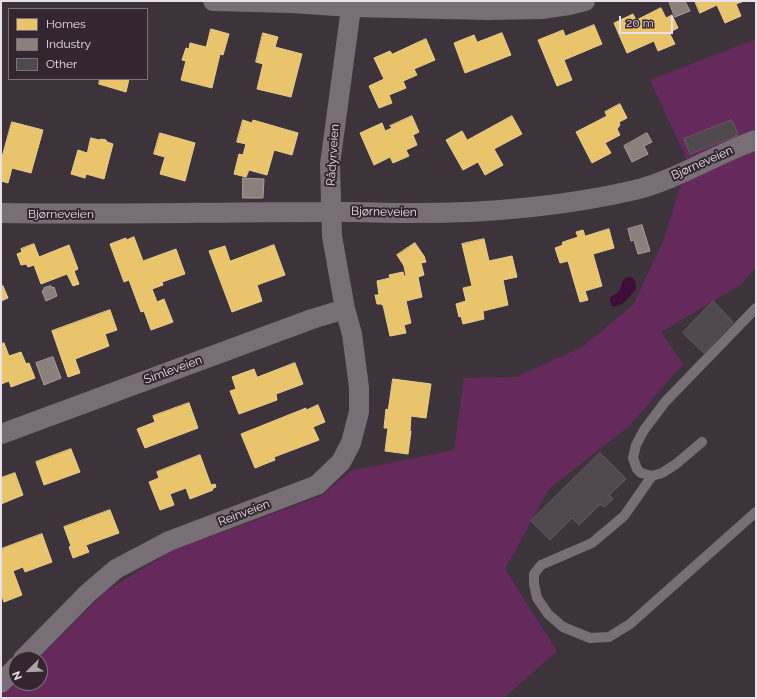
<!DOCTYPE html>
<meta charset="utf-8">
<style>
body{margin:0}
#map{position:relative;width:757px;height:699px;overflow:hidden;background:#3c343a;font-family:Raleway,sans-serif}
canvas{display:block}
.frame{position:absolute;inset:0;border:2px solid #eae0e7;pointer-events:none}
.legend{position:absolute;left:8px;top:8px;width:140px;height:72px;box-sizing:border-box;background:#342631;border:1px solid #7d707a;margin:0;padding:5px 7px;list-style:none;font-size:12px;color:#eae0e7}
.legend li{display:flex;align-items:center;gap:8px;height:20px}
.legend b{width:20px;border:1px solid #7d707a}
.north{position:absolute;left:8px;top:651px;width:40px;height:40px;box-sizing:border-box;background:#342631;border:1px solid #7d707a;border-radius:50%;rotate:247deg;font-size:11px;font-weight:700;line-height:16px;text-align:center;color:#eae0e7}
.north::after{content:'';display:block;margin:auto;width:14px;height:18px;background:#ada4aa;clip-path:polygon(50% 0,100% 100%,50% 72%,0 100%)}
.scale{position:absolute;left:619px;top:16px;width:54px;height:18px;box-sizing:border-box;border:2px solid #eae0e7;border-top:0;padding-left:5px;font-size:12px;line-height:14px;white-space:nowrap;color:#eae0e7;-webkit-text-stroke:3px #342631;paint-order:stroke}
</style>
<div id="map">
<canvas width="757" height="699"></canvas>
<div class="frame"></div>
<ul class="legend">
<li><b style="height:11px;background:#e9c46a"></b>Homes</li>
<li><b style="height:11px;background:#8a817c"></b>Industry</li>
<li><b style="height:11px;background:#4f484d"></b>Other</li>
</ul>
<div class="north">N</div>
<div class="scale">20 m</div>
</div>
<script>
const ctx = document.querySelector('canvas').getContext('2d');
ctx.lineJoin = 'round';
function fill(path, color) {
  ctx.fillStyle = color;
  ctx.fill(path, 'evenodd');
}
function stroke(path, color, width, dash) {
  ctx.strokeStyle = color;
  ctx.lineWidth = width;
  ctx.lineCap = dash ? 'butt' : 'round';
  ctx.setLineDash(dash || []);
  ctx.stroke(path);
}
function write(font, color, halo, rows, align = 'center') {
  ctx.font = font + ' Raleway,sans-serif';
  ctx.lineWidth = 4;
  ctx.setLineDash([]);
  ctx.textBaseline = 'middle';
  ctx.strokeStyle = halo;
  ctx.fillStyle = color;
  for (const [text, x, y, turn = 0] of rows) {
    ctx.save();
    ctx.translate(x, y);
    ctx.rotate((+turn || 0) * Math.PI / 180);
    ctx.textAlign = isNaN(turn) ? turn : align;
    if (halo) ctx.strokeText(text, 0, 0);
    ctx.fillText(text, 0, 0);
    ctx.restore();
  }
}
const green = new Path2D(`
 M756,39V267L742,284L661,332L683,364L629,426L549,489L505,569L557,651L504,698H1V696L16,681V683H40V659H38L106,591L171,551L321,496L351,471L454,450L464,378L516,377L582,347L633,305L664,239L688,162L650,80Z`);
const water = new Path2D(`
 M629,277L633,278L635,281L636,288C630,296 623,308 612,306L610,301V297C613,295 617,294 619,291C623,285 620,279 629,277Z`);
const homes = new Path2D(`
 M695,1H744L736,4L741,16L725,23L717,5L700,13Z
 M661,8L666,18L672,15L678,28L672,31V33L670,34L675,44L658,51L654,41L627,53L614,23L633,14L636,20Z
 M594,25L602,44L564,60L572,80L557,86L538,40L563,30L565,36Z
 M211,29L229,34L223,55L220,54L212,88L181,80L186,61L182,60L186,48L189,49L190,43L206,47Z
 M263,33L278,37L275,47L302,54L291,97L257,89L263,64L256,62Z
 M502,33L511,55L465,73L454,43L474,35L477,42Z
 M426,39L435,60L414,69L417,75L403,81L406,88L389,95L392,103L379,108L369,86L384,79L374,58L390,51L392,54Z
 M100,79H129L126,92L99,84Z
 M620,104L627,118L619,122L620,125L617,129L620,135L605,143L611,153L592,163L576,132L607,116L605,112Z
 M412,116L419,132L413,135L417,145L406,150L409,156L393,163L390,157L374,165L360,133L382,123L385,131L392,128L390,126Z
 M512,116L522,134L494,149L503,165L485,175L478,162L463,170L446,140L462,131L467,140Z
 M243,120L252,123L253,120L298,133L292,155L274,150L267,175L249,170L246,177L234,174L239,154L243,155L246,144L237,142Z
 M12,122L43,130L31,173L12,168L8,183L1,181V161Z
 M160,133L195,143L185,181L160,174L165,157L154,154Z
 M91,138L99,140L101,139L106,140L107,142L113,144L104,179L86,174L85,178L71,174L78,150L87,153Z
 M609,229L614,248L593,254L602,286L585,291L588,300L580,302L568,261L560,263L555,248L563,245L562,243L563,242L578,237L576,232L583,230L585,236Z
 M134,237L143,261L176,249L185,274L162,282L163,285L152,289L157,302L164,299L173,322L151,330L144,311L141,312L129,280L124,282L110,244L126,238V240Z
 M484,239L489,261L512,256L517,277L503,280L508,305L483,311L484,319L463,324L461,316L459,317L456,304L466,301L463,288L472,286L462,244Z
 M415,243L424,256L426,262L421,263L424,275L418,277L422,297L406,301L411,323L404,325L406,333L390,336L383,305H382L381,304H377L375,295H379L377,281L390,278L389,275L403,272L404,276H406L404,266L397,255Z
 M34,244L39,257L69,245L78,269L74,271L79,284L73,286L67,274L41,284L34,265L28,267L26,264L21,265L17,254L22,252L21,249Z
 M274,245L285,275L257,285L262,301L232,312L209,251L225,246L230,261Z
 M3,286L8,298L1,301V287Z
 M110,310L117,330L105,334L109,346L75,359L80,373L68,377L52,331Z
 M4,343L9,356L21,352L26,364L29,363L35,378L11,387L9,381L1,384V344Z
 M295,363L303,384L276,394L277,400L239,414L230,391L236,389L232,377L254,369L257,377Z
 M393,379L431,384L426,418L411,416L410,431H411L408,454L385,451L388,428H384L386,409L388,410Z
 M189,403L198,428L145,448L137,429L155,422L153,416Z
 M318,405L325,422L313,427L319,440L274,457L275,460L255,468L241,434L306,408V410Z
 M71,449L80,472L44,485L36,462Z
 M200,455L211,485L215,484L216,487L212,489L213,490L190,499L186,488L170,494L174,505L160,510L149,482L159,478L157,472Z
 M15,473L23,495L1,504V478Z
 M110,510L119,533L86,545L89,552L73,558L69,547L71,546L64,527Z
 M42,534L52,562L25,572L23,567L13,571L22,595L4,602L1,594V549Z`);
const industry = new Path2D(`
 M669,1H685L690,11L675,17Z
 M647,133L652,142L644,146L648,154L632,162L624,146Z
 M243,178L264,179L263,198H243Z
 M642,225L650,251L638,254L634,240L631,241L628,229Z
 M51,286V288L54,287L57,296L46,301L42,291L44,290V288Z
 M53,357L61,378L44,385L36,363Z`);
const building = new Path2D(`
 M732,120L738,135L690,154L684,139Z
 M713,301L733,322L704,353L683,333Z
 M600,453L626,479L609,495L613,499L604,507L600,504L579,525L572,518L550,540L531,521Z`);
const service = new Path2D(`
 M702,442L676,464L662,473L652,476L641,473L637,469L633,458L636,445L644,430L665,402L756,308
 M652,476L624,516L592,543L541,565L534,574V584L537,598L548,614L563,627L590,638L609,637L630,624L756,512`);
const minor = new Path2D(`
 M213,1L291,3L351,7L489,10L542,9L569,5L585,1
 M1,213C108,215 214,212 321,212C347,211 372,213 398,213C478,214 557,208 635,190C676,180 716,154 756,140
 M1,434L312,319L345,309
 M23,659L88,593L116,569L169,541L317,485L341,462L351,443L359,412V387L352,334L345,309L332,236L330,164L352,1
 M1,683L16,667`);
const streetNames = [
 ["Rådyrveien",333,155,-86],
 ["Bjørneveien",702,163,-24],
 ["Bjørneveien",384,212,1],
 ["Bjørneveien",61,214],
 ["Simleveien",173,370,-20],
 ["Reinveien",244,513,-21]
];
fill(green, '#652a5b');
fill(water, '#3f0d37');
fill(homes, '#e9c46a');
stroke(homes, '#e9cc90', 1);
fill(industry, '#8a817c');
stroke(industry, '#a79e9c', 1);
fill(building, '#4f484d');
stroke(building, '#635d61', 1);
stroke(service, '#786e76', 10);
stroke(minor, '#786e76', 20);
write('12px', '#eae0e7', '#342631', streetNames);
</script>
